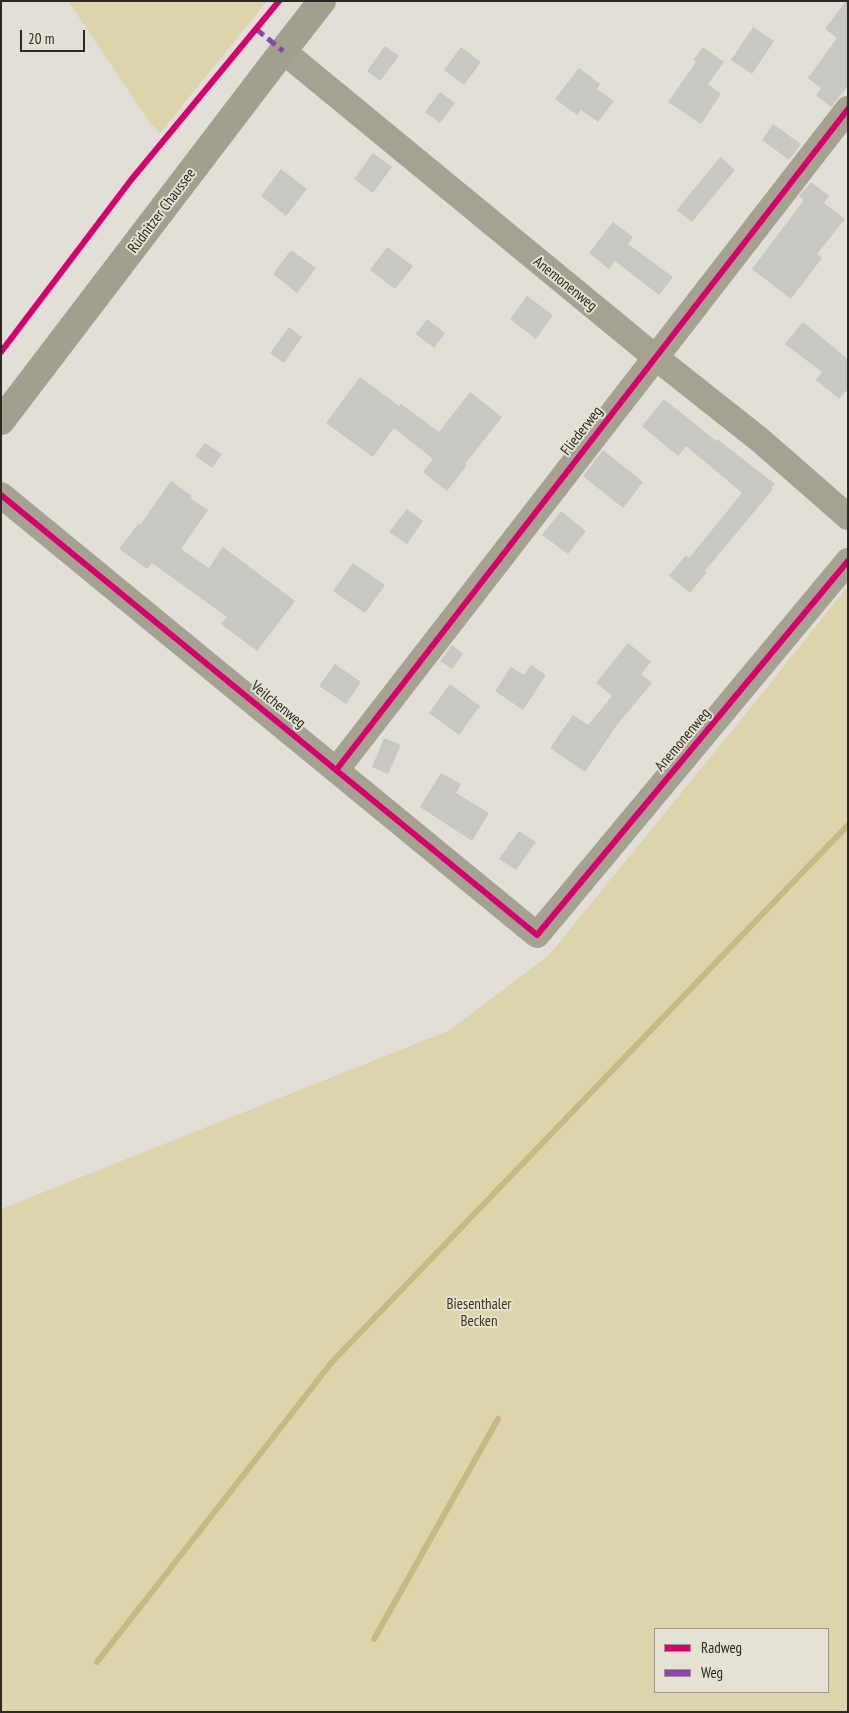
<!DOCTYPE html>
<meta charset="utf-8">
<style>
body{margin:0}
#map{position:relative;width:849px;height:1713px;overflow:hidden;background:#e1dfd7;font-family:"PT Sans Narrow",sans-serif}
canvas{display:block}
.frame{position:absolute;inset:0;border:2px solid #2a2923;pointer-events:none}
.legend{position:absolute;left:654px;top:1628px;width:175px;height:65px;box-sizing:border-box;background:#e5e1d3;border:1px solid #9a978d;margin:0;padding:6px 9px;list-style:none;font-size:15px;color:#2a2923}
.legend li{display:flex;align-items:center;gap:10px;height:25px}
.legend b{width:25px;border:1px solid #9a978d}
.scale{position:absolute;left:20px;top:30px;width:65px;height:22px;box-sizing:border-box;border:2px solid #2a2923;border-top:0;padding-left:6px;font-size:15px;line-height:18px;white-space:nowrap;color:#2a2923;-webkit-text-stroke:4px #e5e1d3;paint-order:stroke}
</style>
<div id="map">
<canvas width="849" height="1713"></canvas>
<div class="frame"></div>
<ul class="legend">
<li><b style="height:6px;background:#d6006c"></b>Radweg</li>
<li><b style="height:6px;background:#8e44ad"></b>Weg</li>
</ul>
<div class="scale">20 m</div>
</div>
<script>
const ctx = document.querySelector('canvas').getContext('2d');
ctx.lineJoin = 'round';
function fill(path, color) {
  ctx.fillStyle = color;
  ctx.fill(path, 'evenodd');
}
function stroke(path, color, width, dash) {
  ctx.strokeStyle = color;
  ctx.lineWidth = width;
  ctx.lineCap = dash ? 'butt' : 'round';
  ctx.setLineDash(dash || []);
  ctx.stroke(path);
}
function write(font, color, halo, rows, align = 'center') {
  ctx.font = font + ' "PT Sans Narrow",sans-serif';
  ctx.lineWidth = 4;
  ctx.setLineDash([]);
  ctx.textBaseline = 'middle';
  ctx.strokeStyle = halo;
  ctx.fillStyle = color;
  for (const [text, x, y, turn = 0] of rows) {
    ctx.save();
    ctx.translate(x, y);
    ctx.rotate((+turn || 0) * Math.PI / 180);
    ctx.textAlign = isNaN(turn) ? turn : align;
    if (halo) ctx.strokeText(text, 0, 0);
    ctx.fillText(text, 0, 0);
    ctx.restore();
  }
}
const green = new Path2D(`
 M68,1H267L160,133L150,123Z
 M848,586V1712H1V1209L450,1030L549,955L740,721ZM655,1629H828V1692H655Z`);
const stream = new Path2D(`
 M374,1639L498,1419
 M97,1662L332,1362L848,825`);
const building = new Path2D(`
 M846,1H848V86L831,107L816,95L821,88L808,78L837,38L825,29Z
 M753,27L774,41L752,74L731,60Z
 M385,46L399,56L380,81L367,71Z
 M461,47L481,62L464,85L444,70Z
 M703,47L724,62L708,84L721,94L701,124L668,102L696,62L693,60Z
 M579,68L600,84L597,89L614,101L598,122L581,110L577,115L555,99Z
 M440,92L455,103L440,123L425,112Z
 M773,124L801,144L789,160L762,140Z
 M373,153L392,167L373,193L354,179Z
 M720,157L735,170L692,222L677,210Z
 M281,169L307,189L286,216L261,196Z
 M811,182L829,196L824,203L845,219L817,254L822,258L791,299L752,269L804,200L799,196Z
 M613,222L633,237L628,244L673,277L659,295L615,261L609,269L589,253Z
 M387,247L413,266L395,289L370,270Z
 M291,250L316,268L297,293L273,274Z
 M527,296L553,315L536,339L510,319Z
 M427,319L445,333L434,348L416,334Z
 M803,322L848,359V389L839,399L816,380L822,372L785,344Z
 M289,327L302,337L284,363L270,353Z
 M360,377L399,406L401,404L439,432L470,392L502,417L465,464L467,465L447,491L423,472L433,459L394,428L373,457L326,423Z
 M664,399L716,441L717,439L775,484L771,488L773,489L705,571L707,572L690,593L669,576L686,555L689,558L742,493L686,446L678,456L642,426Z
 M205,443L222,454L212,468L195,456Z
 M603,450L643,482L623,508L583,476Z
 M171,481L192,496L190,498L208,510L181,549L209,568L223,547L295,601L257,651L221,624L227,617L152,563L147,569L119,549L138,524L140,525Z
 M407,509L423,521L407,544L389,532Z
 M561,511L586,531L568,554L542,535Z
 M353,563L385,585L365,613L333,591Z
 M628,643L651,662L641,674L652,683L617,725L585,772L550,748L573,715L588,725L612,696L596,683Z
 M452,645L463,654L452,669L440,661Z
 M335,664L361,682L346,704L319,686Z
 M531,665L546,675L523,710L495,691L511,667L524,675Z
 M450,684L480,706L459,735L429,713Z
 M384,738L401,745L388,774L372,767Z
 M441,773L461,784L456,793L489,813L472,841L420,807Z
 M519,831L536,842L516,870L499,859Z`);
const minor = new Path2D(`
 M283,51L655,357L760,440L848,517
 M1,495L537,935L848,561
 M337,769L848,109`);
const secondary = new Path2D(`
 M1,421L283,51L322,1`);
const quiet = new Path2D(`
 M256,29L283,51`);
const cycleway = new Path2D(`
 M1,352L131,180L279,1
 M1,495L537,935L848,561
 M337,769L848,109`);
const streetNames = [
 ["Rüdnitzer Chaussee",162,211,-53],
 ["Anemonenweg",565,284,39],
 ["Fliederweg",582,431,-52],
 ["Veilchenweg",278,705,39],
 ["Anemonenweg",683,740,-50]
];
const parkNames = [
 ["Biesenthaler",479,1305],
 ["Becken",479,1322]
];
fill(green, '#ddd4ac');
stroke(stream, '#c6b881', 6);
fill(building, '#c9c7c2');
stroke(minor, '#a6a292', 26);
stroke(secondary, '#a39f8d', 28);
stroke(quiet, '#8e44ad', 5, [10, 5]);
stroke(cycleway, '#d6006c', 6);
write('15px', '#2a2923', '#e5e1d3', streetNames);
write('15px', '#3c3513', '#e5e1d3', parkNames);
</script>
